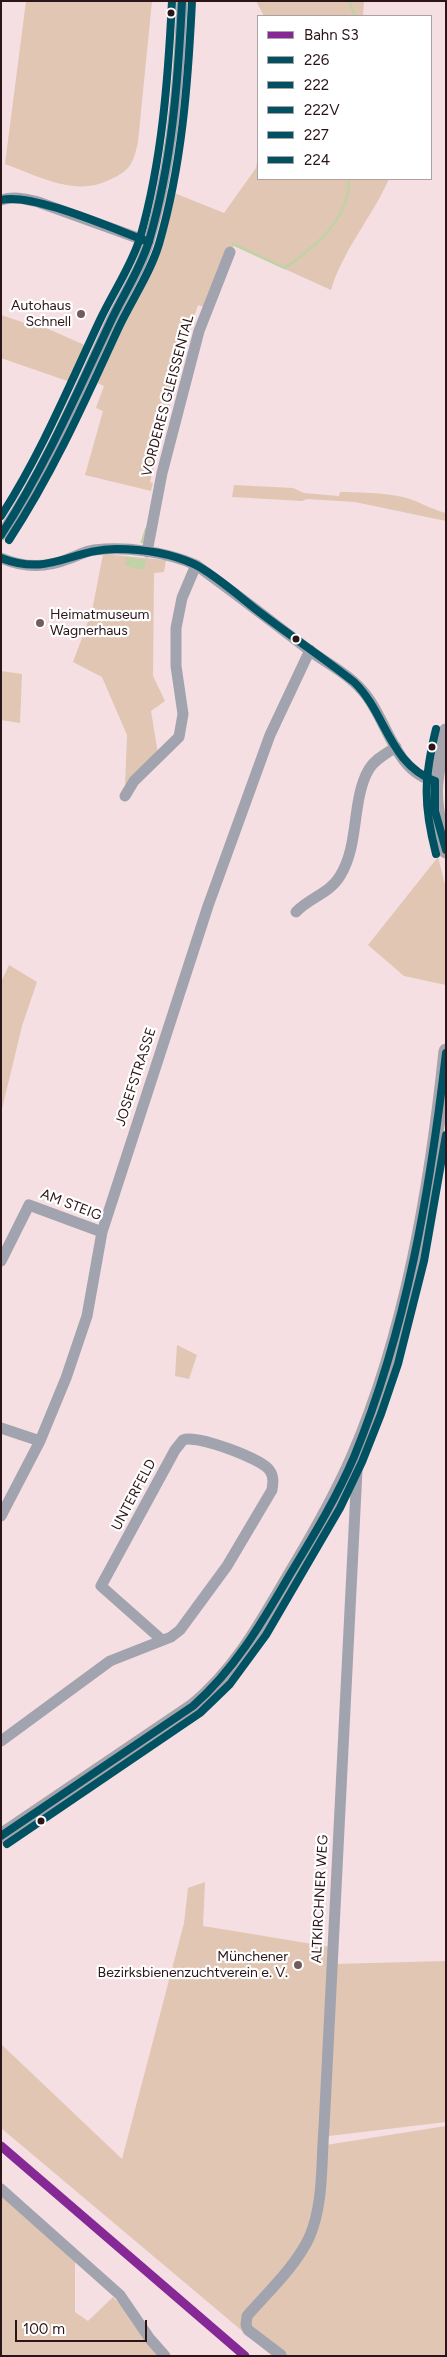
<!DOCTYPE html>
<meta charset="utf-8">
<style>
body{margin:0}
#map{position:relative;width:447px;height:2357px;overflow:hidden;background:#f5dfe2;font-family:Figtree,sans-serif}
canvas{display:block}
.frame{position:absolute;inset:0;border:2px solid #2c1518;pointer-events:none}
.legend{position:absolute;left:257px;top:15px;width:175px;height:165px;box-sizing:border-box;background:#fff;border:1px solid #aba1a3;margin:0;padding:6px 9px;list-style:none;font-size:15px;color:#2c1518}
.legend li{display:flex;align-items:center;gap:10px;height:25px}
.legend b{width:25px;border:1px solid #aba1a3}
.scale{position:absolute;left:15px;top:2320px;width:132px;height:22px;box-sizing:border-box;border:2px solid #2c1518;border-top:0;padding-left:6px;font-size:15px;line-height:18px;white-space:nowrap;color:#2c1518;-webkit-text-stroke:4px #fff;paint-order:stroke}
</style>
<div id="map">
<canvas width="447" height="2357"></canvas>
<div class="frame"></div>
<ul class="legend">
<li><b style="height:6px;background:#862996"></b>Bahn S3</li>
<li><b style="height:6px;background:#005262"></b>226</li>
<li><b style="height:6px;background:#005262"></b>222</li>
<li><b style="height:6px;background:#005262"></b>222V</li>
<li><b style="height:6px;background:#005262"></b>227</li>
<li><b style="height:6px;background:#005262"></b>224</li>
</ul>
<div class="scale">100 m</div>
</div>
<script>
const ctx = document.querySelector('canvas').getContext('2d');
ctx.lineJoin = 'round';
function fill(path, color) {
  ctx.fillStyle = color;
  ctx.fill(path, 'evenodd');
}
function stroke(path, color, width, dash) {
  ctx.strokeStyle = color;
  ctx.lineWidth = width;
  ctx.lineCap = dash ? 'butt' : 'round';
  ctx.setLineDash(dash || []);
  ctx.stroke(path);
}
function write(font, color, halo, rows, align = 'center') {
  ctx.font = font + ' Figtree,sans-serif';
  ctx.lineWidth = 4.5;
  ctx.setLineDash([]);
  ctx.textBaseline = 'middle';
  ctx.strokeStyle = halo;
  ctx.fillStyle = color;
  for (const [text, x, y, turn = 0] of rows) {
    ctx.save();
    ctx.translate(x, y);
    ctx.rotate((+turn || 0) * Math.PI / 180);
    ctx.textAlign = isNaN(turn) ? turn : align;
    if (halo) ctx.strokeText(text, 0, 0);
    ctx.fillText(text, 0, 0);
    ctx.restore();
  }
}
const green = new Path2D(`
 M26,1H152L138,142C133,164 130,171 109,180C75,197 38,176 5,164Z
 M256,1H364L363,16H264Z
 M258,156V179H389C372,217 343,250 331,290L234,246L226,254L204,307L198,305L185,343L150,482L153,483L151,491L85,475L103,411L96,408L104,386L93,381C98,343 123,311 141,278C156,250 161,221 167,190L224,213L256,168Z
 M1,315L25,323L28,320L89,347L73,383L1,358Z
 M234,485L293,488L304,493L339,496L340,492C358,492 393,493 410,499C422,503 433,510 446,513V521L355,502L307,499L302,501L232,497Z
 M103,554L166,560L164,572L154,573L153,676L165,701L151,711L158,754L125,786L127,735L102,677L73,662L92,611Z
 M1,671L22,674L20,723L1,720Z
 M438,857L446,888V985L404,976L368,945Z
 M9,965L37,982L22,1026L1,1113V982Z
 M177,1345L197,1355L189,1379L175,1376Z
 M205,1882L203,1926L331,1947L326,2145L446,2126V2356H272L1,2128V2044L122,2159L184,1923L188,1888Z
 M446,1961V2122L329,2136L335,1964Z
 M1,2196L75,2260V2312L88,2321L113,2297L132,2316L158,2356H1Z`);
const water = new Path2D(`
 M127,557L146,560L144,569H136L125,565Z`);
const stream = new Path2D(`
 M349,1L355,16
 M233,244L285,268C316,246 349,220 349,179
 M142,542L146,529`);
const minor = new Path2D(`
 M1,200C14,196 25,199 38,202L149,242
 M1,535C46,469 77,394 110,323C123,295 141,270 149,241C172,164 179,81 182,1
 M147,552L162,473L199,331L230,252
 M1,558C24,568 46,568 68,559C77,556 85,551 94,550C126,546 167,552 196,565C235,593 272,622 309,650C329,665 351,675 366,695C388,723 396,773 435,781
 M125,796L134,781L179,737L183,714L176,666V628L182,598L196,565
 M296,912C309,898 330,893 340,876C360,844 351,800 369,769C375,759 387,753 396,747
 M1,1261L29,1205L102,1232
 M1,1428L40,1441
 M1,1516L40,1441L66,1378L87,1316L102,1232L208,906L270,735L310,650
 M1,1741L110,1661L171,1637L180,1630L227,1566L272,1490C273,1483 274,1477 270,1471C263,1459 196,1434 183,1440L175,1450L101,1586L162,1640
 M1,2189L120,2295L150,2339L165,2356
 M281,2355L248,2330L246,2325L247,2316C268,2292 295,2267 309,2238C324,2204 321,2163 324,2128L357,1470L350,1464`);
const major = new Path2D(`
 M446,731C433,783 431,798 446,851
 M1,1836L193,1706C236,1671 261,1625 289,1577C312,1539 335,1499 353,1458C407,1334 432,1185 446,1051`);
const bus1 = new Path2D(`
 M1,558C50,577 71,549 116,549C142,549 170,553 194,564C215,574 242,599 262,614C292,637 324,658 354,682C386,713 389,764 435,781
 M435,781V811L446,850
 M1,1836L193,1706C235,1669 261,1624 289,1576C312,1538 336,1499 354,1457C407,1328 430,1191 446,1053`);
const bus2 = new Path2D(`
 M436,729C424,778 423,804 436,854
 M7,1844L200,1713L230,1684L266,1635L340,1508L362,1462L381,1414L398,1364L424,1261L446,1135`);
const bus3 = new Path2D(`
 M1,200C32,192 116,230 149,242
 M1,535C45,467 76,395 110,323C123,295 140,270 149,241C172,163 178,82 182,1`);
const bus4 = new Path2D(`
 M9,540C53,473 85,401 118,329C131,301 150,274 159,244C182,165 188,83 192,1`);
const bus5 = new Path2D(`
 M1,516C41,454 69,386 100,320C113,292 131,267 140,238C162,161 168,81 172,1`);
const rail1 = new Path2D(`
 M1,2146L245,2356`);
const markers = [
 [171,13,4.5,"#2c1518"],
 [81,314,5,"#725c5f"],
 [40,623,5,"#725c5f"],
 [296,639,4.5,"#2c1518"],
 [432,747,4.5,"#2c1518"],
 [41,1821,4.5,"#2c1518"],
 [298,1965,5,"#725c5f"]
];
const poiNames = [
 ["Autohaus",71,306],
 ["Schnell",71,322],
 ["Heimatmuseum",50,615,"left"],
 ["Wagnerhaus",50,631,"left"],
 ["Münchener",288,1957],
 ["Bezirksbienenzuchtverein e. V.",288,1973]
];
const streetNames = [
 ["VORDERES GLEISSENTAL",168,396,-75],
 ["JOSEFSTRASSE",136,1077,-72],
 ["AM STEIG",71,1205,21],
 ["UNTERFELD",134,1495,-62],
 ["ALTKIRCHNER WEG",320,1899,-87]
];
fill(green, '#e1c6b3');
fill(water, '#c1d2a6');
stroke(stream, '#c1d2a6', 2.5);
stroke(minor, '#a1a4ae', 11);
stroke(major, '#a6a4ac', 15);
stroke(bus1, '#005262', 8);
stroke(bus2, '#005262', 8);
stroke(bus3, '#005262', 8);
stroke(bus4, '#005262', 8);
stroke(bus5, '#005262', 8);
stroke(rail1, '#862996', 9);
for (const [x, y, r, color] of markers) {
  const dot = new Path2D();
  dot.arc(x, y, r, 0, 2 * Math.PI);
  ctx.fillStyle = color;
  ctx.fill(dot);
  stroke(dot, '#fff', 2);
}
write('14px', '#2c1518', '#fff', poiNames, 'right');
write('14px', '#2c1518', '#fff', streetNames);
</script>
